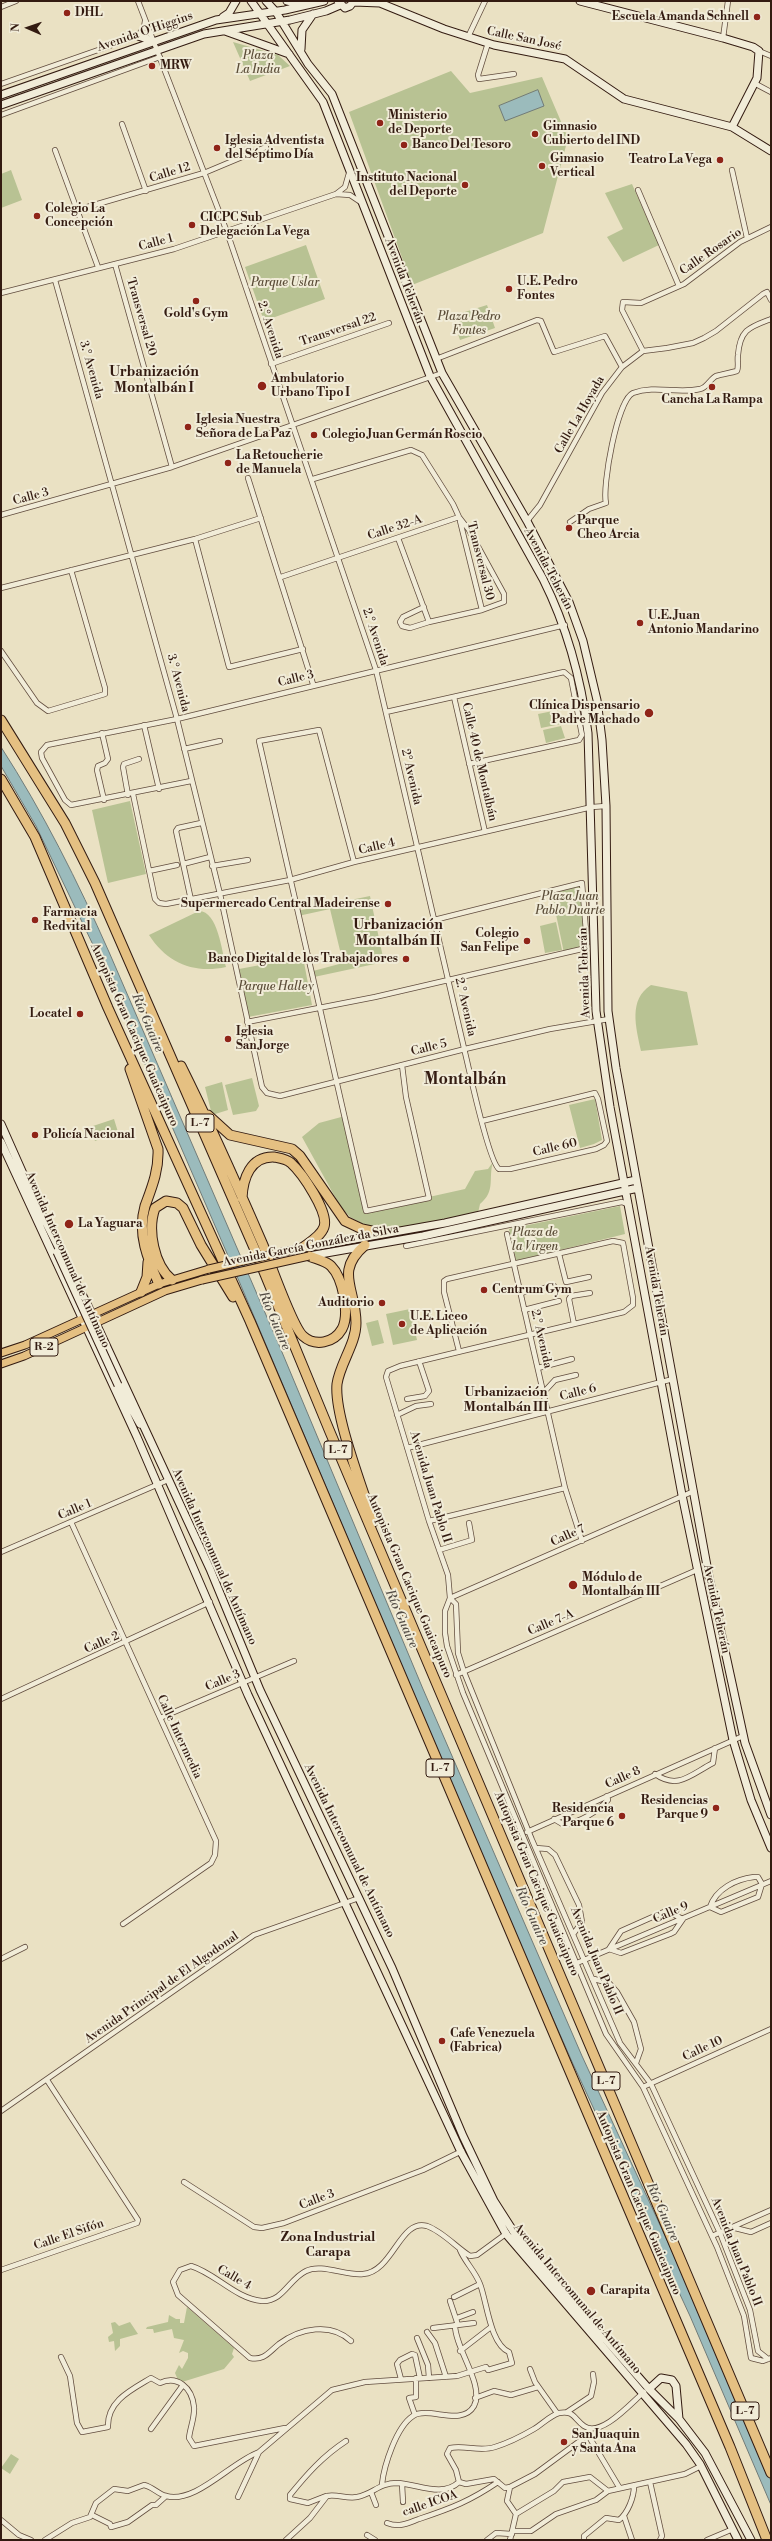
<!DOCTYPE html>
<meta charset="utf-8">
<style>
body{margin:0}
#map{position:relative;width:772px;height:2541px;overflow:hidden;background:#eae1c3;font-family:"Libre Bodoni",serif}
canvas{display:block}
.frame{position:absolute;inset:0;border:2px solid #331b11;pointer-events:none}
.north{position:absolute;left:8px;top:8px;width:40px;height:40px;-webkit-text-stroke:3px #f1ecd8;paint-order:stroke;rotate:272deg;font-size:11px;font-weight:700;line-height:16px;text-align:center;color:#331b11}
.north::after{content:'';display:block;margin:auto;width:14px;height:18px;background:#331b11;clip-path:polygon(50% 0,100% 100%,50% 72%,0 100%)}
</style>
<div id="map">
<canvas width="772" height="2541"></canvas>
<div class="frame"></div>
<div class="north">N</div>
</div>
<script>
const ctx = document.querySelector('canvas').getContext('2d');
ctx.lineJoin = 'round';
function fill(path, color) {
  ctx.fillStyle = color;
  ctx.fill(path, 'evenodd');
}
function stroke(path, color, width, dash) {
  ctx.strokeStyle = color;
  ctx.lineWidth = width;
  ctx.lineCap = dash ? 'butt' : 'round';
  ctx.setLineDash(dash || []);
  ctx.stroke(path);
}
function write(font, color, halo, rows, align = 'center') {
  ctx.font = font + ' "Libre Bodoni",serif';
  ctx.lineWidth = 4;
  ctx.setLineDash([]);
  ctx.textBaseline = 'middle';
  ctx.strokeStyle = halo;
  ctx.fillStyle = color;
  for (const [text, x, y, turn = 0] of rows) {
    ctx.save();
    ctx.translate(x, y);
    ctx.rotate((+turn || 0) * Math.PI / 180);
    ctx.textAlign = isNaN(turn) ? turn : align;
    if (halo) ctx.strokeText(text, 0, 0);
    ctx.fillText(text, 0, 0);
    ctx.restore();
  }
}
const green = new Path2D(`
 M233,42L278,55L290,66L250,81Z
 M451,71L470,93L542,77L568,138L543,233L412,285L349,112Z
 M11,170L22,200L1,208V174Z
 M632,184L659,245L623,262L607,237L623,229L605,193Z
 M306,245L325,299L264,321L245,267Z
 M487,305L495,328L460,340L452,316Z
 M558,710L561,724L541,728L538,714Z
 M561,726L565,738L546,743L543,730Z
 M130,801L146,874L108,883L92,810Z
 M582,883L587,943L582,949L564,953L551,890Z
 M370,896L384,962L314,977L313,971L343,963L330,909L298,916L297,911Z
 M199,911C218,911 222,952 226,967C194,974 167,963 149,935Z
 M556,922L562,950L545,953L540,926Z
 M303,957L312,1005L248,1017L239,969Z
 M651,985L687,992L698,1045L641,1051C636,1027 628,1000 651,985Z
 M252,1078L259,1106L256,1111L233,1115L225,1085Z
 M222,1082L228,1110L212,1115L205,1087Z
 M595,1099L602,1140L594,1144L580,1148L569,1105Z
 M345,1116L366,1211L465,1189L475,1171L488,1169L493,1162C488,1178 496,1191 480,1204L478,1213L381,1233L350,1217L340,1206L302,1137L319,1123Z
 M114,1119L118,1132L95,1141L90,1127Z
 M620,1206L625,1234L516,1261L509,1229Z
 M410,1309L417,1340L393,1345L386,1314Z
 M378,1320L384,1343L372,1346L366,1323Z
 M187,2307L234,2348L232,2354L234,2357L224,2369L182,2382L178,2380L175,2373L179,2365L182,2369L188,2358V2353L183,2351L179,2353L184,2340L174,2338L172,2329L154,2333L153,2329H146L147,2327L168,2322L169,2315L176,2319H180V2323H184Z
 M115,2322L119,2326L130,2322L138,2334L120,2339V2346L115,2351L114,2341L109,2342L108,2337L113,2333L111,2323Z
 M11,2454L19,2459L10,2474L1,2468Z`);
const water = new Path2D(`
 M538,90L544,106L505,121L499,106Z
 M1,747C43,812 78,882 109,952L279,1345L423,1689L582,2056L702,2316L771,2481V2505L690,2316L573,2064L502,1903L239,1281L95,949L36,826L1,766Z`);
const street = new Path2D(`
 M138,1L227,232L376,670L467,1061C471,1078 489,1162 499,1169H510L596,1149L604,1145L607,1141L598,1099L595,1093L482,1121
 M1,7L16,1
 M468,37L485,1
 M723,38L728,1
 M488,43L478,75L479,79L514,74
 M759,51L771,56
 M754,83L771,92
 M1,84L138,36L144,27L145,21
 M1,115L160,57
 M122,124L146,191
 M55,150L98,267
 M732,170L747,238
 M638,190L679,286
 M336,194L350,195L362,203
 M77,210L204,173L266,147
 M115,264L172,467
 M55,280L177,719L220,894L262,1087L267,1093L280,1096L465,1049L550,1029L609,1019
 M1,293L174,249L336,194L345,187L349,173
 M643,351L622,310L623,302L641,303L684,284L740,242L771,227
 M436,359L537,320L541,321L554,352L605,336L622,367
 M271,364L389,323
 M248,478L313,684
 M313,479L411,450L422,455L453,504L459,517L469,530L504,594V602L482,610L429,622L398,538
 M1,515L172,467L442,373
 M460,521L482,610
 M527,521L540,505L602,393L622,367L643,351L667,348L693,343L704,338L716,331L763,294L767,292L771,300
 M570,522L589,509L606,503C602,487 617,400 633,393C655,385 678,394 700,389C707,388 710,379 716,376C723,374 730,373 737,371C739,366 737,361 738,355C740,329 750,327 771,319
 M195,539L229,667L303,649
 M281,577L459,517
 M1,588L195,539L261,518
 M424,607L403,617L400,622L402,626L410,628L429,622
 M1,651L37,703L48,711L105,694V688L71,570
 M454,697L485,832
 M386,712L564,672L571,678L582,735L579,740L469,764
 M144,725L159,789
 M102,733L108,759L105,763L98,766L97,770L104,800
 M184,749L220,741
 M191,781L71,805L65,800L42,758L41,752L47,745L177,719L565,625
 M133,794L155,899L159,903L166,904L290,880L354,862L592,807L606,806
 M128,795L123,767L124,764L139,759
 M354,862L319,730L259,741L366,1211L429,1198L406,1097L402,1065
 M183,864L210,857
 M212,866L248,860
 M149,871L177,865
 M191,900L176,831L178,828L201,823
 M247,1022L375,997L582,949L587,943L582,883L434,920
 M507,1234L565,1488L582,1541
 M406,1246L622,1202L629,1205
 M559,1254L566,1282L589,1277
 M520,1293L554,1286
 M524,1310L559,1301
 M574,1324L569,1299L571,1296L590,1293
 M459,1351L444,1292V1281L447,1279L613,1241L623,1243L633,1298V1305L624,1312L400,1366L388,1371L386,1377L429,1521L448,1575L450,1598L445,1611V1633L447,1646L463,1693L606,2034L643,2087L717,2247L744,2316L751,2358L763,2361L771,2358
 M538,1368L572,1359
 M544,1392L555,1380L576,1375
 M407,1399L425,1396L429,1391L419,1361
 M397,1415L416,1406L431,1404
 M407,1448L673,1379
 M429,1521L565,1488
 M71,1522L216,1841L215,1855L211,1863L123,1924
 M439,1550L472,1540L469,1523
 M1,1552L168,1480
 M450,1598L456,1604L458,1653L464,1672L532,1840L620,2043L651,2084L720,2233L750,2310L758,2351L768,2359
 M450,1598L694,1491
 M456,1675L697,1570
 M1,1699L210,1602
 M160,1718L294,1661
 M655,1774C678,1790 690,1775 713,1763L715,1748
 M554,1819L564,1825C581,1821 596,1813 608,1800L607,1796
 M527,1832L743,1736
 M536,1848L548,1849L555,1855L579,1905L582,1922L574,1933
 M754,1877H758L762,1884L758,1897L721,1912L710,1907C716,1889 736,1879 754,1877Z
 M666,1911L683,1919L674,1932L670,1934L621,1953L609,1949L621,1931Z
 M1,1959L25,1947
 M577,1963L771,1881
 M594,1979L609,1983L617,1992L634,2022L641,2049L636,2063
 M643,2087L771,2029
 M1,2111L254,1935L359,1898
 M184,2182L254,2227L262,2228L284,2223L423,2170L462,2151
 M731,2227L751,2232L771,2223
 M712,2236L771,2210
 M1,2270L137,2223L138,2220L47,2080
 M454,2297L480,2284
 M450,2301L458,2325
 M457,2318L473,2312
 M433,2328L474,2323
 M427,2332L435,2343L446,2377
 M417,2338L428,2365L429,2378
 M351,2341C331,2322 300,2328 279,2344C269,2352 264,2361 250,2358L178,2295L173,2282L180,2270L191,2266C215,2273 236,2299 262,2301C283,2302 289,2279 306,2271C321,2263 346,2276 363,2274C393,2272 400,2218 427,2226C442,2231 457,2248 470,2256L477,2255L507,2233
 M460,2351L491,2327
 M61,2357L70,2376L77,2423L82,2432L108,2427C107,2401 131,2390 151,2378L160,2383C177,2375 192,2387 194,2407C195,2417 190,2428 189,2438L194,2446L285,2428
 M530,2369L535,2382L557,2413
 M401,2379L397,2364L400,2360L412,2354L415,2355L420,2378
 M475,2398L494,2391L511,2395L538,2387
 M567,2412L591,2396L594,2382L593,2374
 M415,2415L409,2398L416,2397V2378
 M151,2429L183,2385
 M588,2435L619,2487
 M459,2482L466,2484L494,2479L505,2488L510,2487L535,2474L588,2435L591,2429
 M650,2482L662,2536L660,2540
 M382,2484C384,2466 396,2427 413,2416C429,2406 462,2427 474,2406C485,2385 455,2349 455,2325
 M402,2484L403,2502
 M510,2487L507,2501L516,2514
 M371,2492L376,2505
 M326,2496L308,2503L290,2499V2495C307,2474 323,2456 346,2441
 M238,2497L259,2452
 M92,2515L110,2524L111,2527L128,2522L152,2505H156L166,2496
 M624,2516L632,2540
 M1,2520L19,2535L31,2540
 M387,2523C400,2528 408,2523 419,2519C452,2508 470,2501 498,2482
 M513,2531H531L556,2514L596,2500L608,2491
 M367,2535L375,2540
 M45,2540L72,2523L90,2517L96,2503L114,2489L128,2491L144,2485C153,2487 158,2494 166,2496C196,2504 231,2462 259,2452L332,2390L365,2382L457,2376L486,2367L488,2370L512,2363L509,2352C490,2344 487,2302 480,2284C475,2271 465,2262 460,2250
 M286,2540L310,2518L327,2496C337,2494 347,2499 357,2497C373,2494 379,2483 397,2483C418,2484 442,2498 459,2482L456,2470L447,2454L450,2448C465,2445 480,2452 495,2447C508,2443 522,2436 534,2429C541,2425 551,2415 559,2413C574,2410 574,2419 584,2426C601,2438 632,2402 644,2392
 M487,2540L496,2533L512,2534
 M510,2540L516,2514L554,2491L563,2482L590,2477L608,2491L685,2474L701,2466
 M584,2540V2536L606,2518L619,2520C628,2513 634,2497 634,2486
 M707,2540L733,2529`);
const secondary = new Path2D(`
 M251,1L323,102L430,376L543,579C568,629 581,678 588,733L596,1011L610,1107L682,1495L733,1740L751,1800L771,1848
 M266,1L276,12L308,64L332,94L442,373L527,521L569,602L583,641L597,700L602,740L606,806L608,1011L616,1068L709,1577L745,1743L771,1815
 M287,1L306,5
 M338,1L345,8L350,6L354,1
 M580,1L723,38L753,47L759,51L757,78L732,127
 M354,2L380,3L444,29L494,45L565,59L624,99L732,127L771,151
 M223,17L229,13L236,1
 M225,31L289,54
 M138,36L153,41
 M301,49L302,30L313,14
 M1,95L216,20L285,10L324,1
 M1,105L204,34L290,20L326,11L340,5
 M1,1124L37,1205L87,1304L210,1569L260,1690L392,1968L463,2136L494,2201L517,2237L543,2268L649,2389L679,2419L705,2453L751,2540
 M1,1142L137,1437L248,1695L461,2152L506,2234L686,2444L700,2464L738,2540
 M304,1248L445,1223L636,1180
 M309,1256L423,1236L638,1188
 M118,1385L140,1424
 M649,2389L661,2378L672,2380L676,2386L679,2419`);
const primary = new Path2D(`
 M269,1255L302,1248
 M1,1353L25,1345L159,1284L209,1269
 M1,1364L24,1356L165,1291L202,1280`);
const highway = new Path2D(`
 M1,720L65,823L95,883L255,1250L330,1432L771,2473
 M1,779L35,837L108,1008L250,1321L730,2447L767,2540
 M181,1066C210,1124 237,1185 263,1245C270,1262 292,1326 303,1336C315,1347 334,1343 342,1329C350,1314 343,1278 331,1266C326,1261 316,1259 309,1256
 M130,1069L158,1149C159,1170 152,1187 145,1206C137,1234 148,1260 159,1284
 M208,1115L230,1135L292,1149L300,1156L345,1221L362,1229L381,1233
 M242,1198C243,1179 250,1156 274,1157C279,1158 287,1159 291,1163C302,1173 329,1212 324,1227C321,1236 310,1242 302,1248
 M365,1245C334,1272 356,1288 356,1323C356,1344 340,1363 337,1384C334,1416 363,1488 373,1522
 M172,1280C154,1265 147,1230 155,1208L166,1201L177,1203L183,1208L201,1245L233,1297
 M141,1292L147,1277L148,1262`);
const secondaryBridge = new Path2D(`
 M57,1252L118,1385`);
const primaryBridge = new Path2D(`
 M209,1269L269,1255
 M202,1280L309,1256`);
const markers = [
 [67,13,4,"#8f2418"],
 [757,17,4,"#8f2418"],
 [152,66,4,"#8f2418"],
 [380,123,4,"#8f2418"],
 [535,134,4,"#8f2418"],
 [404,145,4,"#8f2418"],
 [217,148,4,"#8f2418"],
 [720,160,4,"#8f2418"],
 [542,166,4,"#8f2418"],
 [465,185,4,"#8f2418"],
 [37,216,4,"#8f2418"],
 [192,225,4,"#8f2418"],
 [509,289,4,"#8f2418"],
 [196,301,4,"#8f2418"],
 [262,386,5,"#8f2418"],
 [712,387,4,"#8f2418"],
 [188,427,4,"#8f2418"],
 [314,435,4,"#8f2418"],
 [228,463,4,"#8f2418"],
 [569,528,4,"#8f2418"],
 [640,623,4,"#8f2418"],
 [649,713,5,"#8f2418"],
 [388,904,4,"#8f2418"],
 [35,920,4,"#8f2418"],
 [527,941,4,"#8f2418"],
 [406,959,4,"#8f2418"],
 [80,1014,4,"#8f2418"],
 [228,1039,4,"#8f2418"],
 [35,1135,4,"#8f2418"],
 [69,1224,5,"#8f2418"],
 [484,1290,4,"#8f2418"],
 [382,1303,4,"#8f2418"],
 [402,1324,4,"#8f2418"],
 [573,1585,5,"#8f2418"],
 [716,1808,4,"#8f2418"],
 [622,1816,4,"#8f2418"],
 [442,2041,4,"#8f2418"],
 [591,2291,5,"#8f2418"],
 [564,2442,4,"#8f2418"]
];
const shields = [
 [200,1123,28],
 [44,1347,28],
 [338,1450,28],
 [440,1768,28],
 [606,2081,28],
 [745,2411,28]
];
const shieldNames = [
 ["L-7",200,1123],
 ["R-2",44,1347],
 ["L-7",338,1450],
 ["L-7",440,1768],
 ["L-7",606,2081],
 ["L-7",745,2411]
];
const poiNames = [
 ["DHL",75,13],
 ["Escuela Amanda Schnell",749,17,"right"],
 ["MRW",160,66],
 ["Ministerio",388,116],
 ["de Deporte",388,130],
 ["Gimnasio",543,127],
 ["Cubierto del IND",543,141],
 ["Iglesia Adventista",225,141],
 ["del Séptimo Día",225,155],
 ["Banco Del Tesoro",412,145],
 ["Gimnasio",550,159],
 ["Vertical",550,173],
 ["Teatro La Vega",712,160,"right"],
 ["Instituto Nacional",457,178,"right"],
 ["del Deporte",457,192,"right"],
 ["Colegio La",45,209],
 ["Concepción",45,223],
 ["CICPC Sub",200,218],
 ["Delegación La Vega",200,232],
 ["U.E. Pedro",517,282],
 ["Fontes",517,296],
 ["Gold's Gym",196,314,"center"],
 ["Ambulatorio",271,379],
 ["Urbano Tipo I",271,393],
 ["Cancha La Rampa",712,400,"center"],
 ["Iglesia Nuestra",196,420],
 ["Señora de La Paz",196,434],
 ["Colegio Juan Germán Roscio",322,435],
 ["La Retoucherie",236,456],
 ["de Manuela",236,470],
 ["Parque",577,521],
 ["Cheo Arcia",577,535],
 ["U.E. Juan",648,616],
 ["Antonio Mandarino",648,630],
 ["Clínica Dispensario",640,706,"right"],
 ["Padre Machado",640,720,"right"],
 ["Supermercado Central Madeirense",380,904,"right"],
 ["Farmacia",43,913],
 ["Redvital",43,927],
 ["Colegio",519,934,"right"],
 ["San Felipe",519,948,"right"],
 ["Banco Digital de los Trabajadores",398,959,"right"],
 ["Locatel",72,1014,"right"],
 ["Iglesia",236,1032],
 ["San Jorge",236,1046],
 ["Policía Nacional",43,1135],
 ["La Yaguara",78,1224],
 ["Centrum Gym",492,1290],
 ["Auditorio",374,1303,"right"],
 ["U.E. Liceo",410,1317],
 ["de Aplicación",410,1331],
 ["Módulo de",582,1578],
 ["Montalbán III",582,1592],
 ["Residencias",708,1801,"right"],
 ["Parque 9",708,1815,"right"],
 ["Residencia",614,1809,"right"],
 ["Parque 6",614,1823,"right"],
 ["Cafe Venezuela",450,2034],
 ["(Fabrica)",450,2048],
 ["Carapita",600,2291],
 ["San Juaquin",572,2435],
 ["y Santa Ana",572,2449]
];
const streetNames = [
 ["Avenida O'Higgins",145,32,-19],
 ["Calle San José",524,39,12],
 ["Calle 12",170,173,-17],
 ["Calle 1",156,243,-15],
 ["Calle Rosario",711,252,-35],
 ["Avenida Teherán",404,281,69],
 ["Transversal 20",141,317,74],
 ["2.° Avenida",270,330,72],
 ["Transversal 22",338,330,-19],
 ["3.° Avenida",91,370,74],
 ["Calle La Hoyada",580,415,-60],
 ["Calle 3",31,497,-15],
 ["Calle 32-A",395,528,-18],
 ["Transversal 30",480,561,76],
 ["Avenida Teherán",548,569,62],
 ["2.° Avenida",375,637,72],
 ["Calle 3",296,679,-14],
 ["3.° Avenida",178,683,75],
 ["Calle 40 de Montalbán",479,762,77],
 ["2° Avenida",411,777,77],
 ["Calle 4",377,847,-13],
 ["Avenida Teherán",585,973,-92],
 ["2.° Avenida",465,1007,77],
 ["Autopista Gran Cacique Guaicaipuro",134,1035,66],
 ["Calle 5",429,1048,-14],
 ["Calle 60",555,1148,-13],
 ["Avenida García González da Silva",311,1246,-11],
 ["Avenida Intercomunal de Antímano",67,1260,66],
 ["Avenida Teherán",656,1291,80],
 ["2.° Avenida",541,1339,77],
 ["Calle 6",578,1393,-14],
 ["Avenida Juan Pablo II",430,1487,73],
 ["Calle 1",75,1510,-23],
 ["Calle 7",568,1536,-24],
 ["Avenida Intercomunal de Antímano",214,1557,66],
 ["Autopista Gran Cacique Guaicaipuro",409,1586,67],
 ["Avenida Teherán",716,1609,78],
 ["Calle 7-A",551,1623,-23],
 ["Calle 2",102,1643,-24],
 ["Calle 3",223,1681,-23],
 ["Calle Intermedia",179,1737,65],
 ["Calle 8",623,1778,-24],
 ["Avenida Intercomunal de Antímano",349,1851,64],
 ["Autopista Gran Cacique Guaicaipuro",536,1884,67],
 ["Calle 9",671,1913,-23],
 ["Avenida Juan Pablo II",596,1961,67],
 ["Avenida Principal de El Algodonal",162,1988,-35],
 ["Calle 10",703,2049,-25],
 ["Calle 3",317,2200,-21],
 ["Autopista Gran Cacique Guaicaipuro",638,2203,67],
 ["Calle El Sifón",69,2235,-19],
 ["Avenida Juan Pablo II",736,2252,68],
 ["Calle 4",234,2278,30],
 ["Avenida Intercomunal de Antímano",577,2299,50],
 ["calle ICOA",430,2504,-19]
];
const parkNames = [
 ["Plaza",258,56],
 ["La India",258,70],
 ["Parque Uslar",285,283],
 ["Plaza Pedro",469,317],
 ["Fontes",469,331],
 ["Plaza Juan",570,897],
 ["Pablo Duarte",570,911],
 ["Parque Halley",276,987],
 ["Plaza de",535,1233],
 ["la Virgen",535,1247]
];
const waterNames = [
 ["Río Guaire",147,1023,67],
 ["Río Guaire",274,1321,67],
 ["Río Guaire",401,1619,66],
 ["Río Guaire",531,1916,66],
 ["Río Guaire",662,2212,66]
];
const neighbourhoodNames = [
 ["Urbanización",506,1393],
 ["Montalbán III",506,1408],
 ["Zona Industrial",328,2238],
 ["Carapa",328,2253]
];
const quarterNames = [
 ["Urbanización",154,373],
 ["Montalbán I",154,389],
 ["Urbanización",398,926],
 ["Montalbán II",398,942]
];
const districtNames = [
 ["Montalbán",465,1080]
];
fill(green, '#b8c293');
fill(water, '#9bbbbc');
stroke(water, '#717b78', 1);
stroke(street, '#614c3e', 6);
stroke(secondary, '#331b11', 9);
stroke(primary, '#331b11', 9);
stroke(highway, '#331b11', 11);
stroke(street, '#f1ecd8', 4.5);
stroke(secondary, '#f1ecd8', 7);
stroke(primary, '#e5c082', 7);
stroke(highway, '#e5c082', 9);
stroke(secondaryBridge, '#331b11', 9, []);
stroke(primaryBridge, '#331b11', 9, []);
stroke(secondaryBridge, '#f1ecd8', 7);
stroke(primaryBridge, '#e5c082', 7);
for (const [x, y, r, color] of markers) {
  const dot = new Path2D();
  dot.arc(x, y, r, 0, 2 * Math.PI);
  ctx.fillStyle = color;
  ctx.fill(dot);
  stroke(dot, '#f1ecd8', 1.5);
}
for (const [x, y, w] of shields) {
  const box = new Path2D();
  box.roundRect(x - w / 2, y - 9, w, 18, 3);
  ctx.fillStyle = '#f1ecd8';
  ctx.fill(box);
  stroke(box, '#331b11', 1);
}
write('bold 11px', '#331b11', null, shieldNames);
write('bold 12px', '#331b11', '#f1ecd8', poiNames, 'left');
write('12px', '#331b11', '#f1ecd8', streetNames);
write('italic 12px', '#5b4d38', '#f1ecd8', parkNames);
write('italic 13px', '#524b44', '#f1ecd8', waterNames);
write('bold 13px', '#331b11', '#f1ecd8', neighbourhoodNames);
write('bold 14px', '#331b11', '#f1ecd8', quarterNames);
write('bold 16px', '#331b11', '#f1ecd8', districtNames);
</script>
